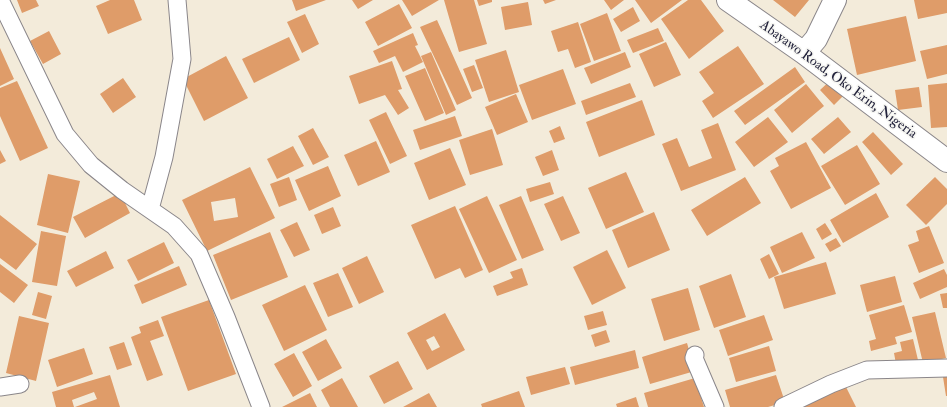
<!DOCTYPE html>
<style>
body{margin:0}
canvas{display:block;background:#f3ebda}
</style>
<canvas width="947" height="407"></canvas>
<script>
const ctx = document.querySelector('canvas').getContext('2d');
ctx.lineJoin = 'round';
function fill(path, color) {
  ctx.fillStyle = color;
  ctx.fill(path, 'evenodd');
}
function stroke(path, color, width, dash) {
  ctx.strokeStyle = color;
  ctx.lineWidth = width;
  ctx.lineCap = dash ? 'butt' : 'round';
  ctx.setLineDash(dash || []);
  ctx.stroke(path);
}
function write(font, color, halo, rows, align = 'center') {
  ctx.font = font + ' "IM FELL Double Pica",serif';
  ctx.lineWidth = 3;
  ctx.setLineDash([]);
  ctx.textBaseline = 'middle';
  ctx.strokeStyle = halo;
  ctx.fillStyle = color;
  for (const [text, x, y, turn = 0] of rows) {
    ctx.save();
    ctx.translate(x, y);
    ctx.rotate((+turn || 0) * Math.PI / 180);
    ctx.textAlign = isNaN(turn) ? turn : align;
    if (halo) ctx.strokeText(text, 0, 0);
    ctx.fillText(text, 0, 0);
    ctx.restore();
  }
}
const building = new Path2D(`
 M17,0H36L39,6L22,13Z
 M110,0H134L142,20L108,34L96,6Z
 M292,0H326L296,11Z
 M352,0H373L358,9Z
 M402,0H439L412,16Z
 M444,0H474L487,44L459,52Z
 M477,0H492V2L479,6Z
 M543,0H556L545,4Z
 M604,0H624L611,10Z
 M635,0H682L651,23Z
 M688,0H701L724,31L689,59L661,19Z
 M773,0H809L795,17Z
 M914,0H947V13L918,19Z
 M528,2L532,25L505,30L501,7Z
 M399,4L412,28L378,46L365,22Z
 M633,7L640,21L621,32L613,19Z
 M607,13L621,51L594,61L580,24Z
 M305,14L319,44L302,53L287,22Z
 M906,16L916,61L857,75L847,29Z
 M437,20L472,98L457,105L420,27Z
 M578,22L591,62L575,68L568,49L558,52L551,31Z
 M658,28L664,41L633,53L627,40Z
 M49,31L61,54L43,64L30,41Z
 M413,33L418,45L415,46L423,62L403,72L395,56L379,63L373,51Z
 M289,37L300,60L254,83L242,59Z
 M666,42L681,75L654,87L639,54Z
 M947,45V74L927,79L920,51Z
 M738,46L764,84L713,118L702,101L714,93L699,72Z
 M0,48L14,79L0,86Z
 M506,50L519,92L489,102L475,60Z
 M431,52L456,110L446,115L421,56Z
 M625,52L631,67L591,84L584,68Z
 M226,56L248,98L204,121L183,79Z
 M392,61L402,89L398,90L409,108L398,115L385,95L359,104L349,76Z
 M474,65L483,88L472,92L463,69Z
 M795,67L805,82L745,125L734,111Z
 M425,68L444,113L425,121L405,76Z
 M563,69L576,104L532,120L519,85Z
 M123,78L136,97L113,113L100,94Z
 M833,78L847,92L834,105L820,90Z
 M17,81L48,148L20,161L0,116V88Z
 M630,83L636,97L586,115L581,101Z
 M947,83V127L931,128L928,85Z
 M806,84L824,106L792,133L774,110Z
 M919,87L922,107L898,110L895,90Z
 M516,94L528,122L497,135L485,107Z
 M642,100L655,135L599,157L586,122Z
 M386,112L407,156L390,164L369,120Z
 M455,116L462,136L420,150L413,130Z
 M768,117L788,142L754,167L735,142Z
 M838,117L851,132L824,154L811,139Z
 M718,123L736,170L681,191L662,144L677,138L689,167L712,158L701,130Z
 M560,126L565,139L554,143L549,131Z
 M313,128L329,157L313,165L298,136Z
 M492,129L503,165L470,175L459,140Z
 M873,132L903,164L891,175L862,142Z
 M376,141L390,172L358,186L344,155Z
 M806,142L831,188L791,209L770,171L779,166L775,158Z
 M857,145L880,184L845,205L821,166Z
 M293,146L304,166L277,179L267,159Z
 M450,148L466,185L429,200L414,163Z
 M0,150L6,161L0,164Z
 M552,150L559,170L543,176L535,157Z
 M328,166L341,196L309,211L295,180Z
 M250,167L275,218L207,251L182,200ZM235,198L238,217L214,221L211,202Z
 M626,172L644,212L606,229L588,188Z
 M48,174L80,181L68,233L37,225Z
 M289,177L297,200L279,207L270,184Z
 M745,177L761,203L707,236L691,210Z
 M935,177L947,189V204L926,225L906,205Z
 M550,182L554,194L530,202L526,189Z
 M120,193L130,213L85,238L73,217Z
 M876,193L889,217L843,243L830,220Z
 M487,196L517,260L489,273L459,209Z
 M521,196L544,250L522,259L499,205Z
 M563,196L580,233L561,241L544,204Z
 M455,206L483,270L465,278L460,268L435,279L411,225Z
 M333,207L341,226L322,234L314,215Z
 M654,212L670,250L628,268L612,230Z
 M0,215L37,244L16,270L0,258Z
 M297,222L310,250L294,257L280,230Z
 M825,223L832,234L822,240L816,229Z
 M929,226L944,263L919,273L908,245L919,241L916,231Z
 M41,231L66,236L57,286L32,282Z
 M270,232L288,277L231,300L213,255Z
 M802,232L815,258L782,273L770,247Z
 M836,238L841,246L830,252L825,244Z
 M164,242L174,263L138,281L127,260Z
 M607,250L626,288L592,305L573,267Z
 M106,251L114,268L76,287L67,271Z
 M769,254L779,274L769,279L760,259Z
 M367,256L384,292L359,304L342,268Z
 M826,262L836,294L784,309L774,277Z
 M0,264L28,285L14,303L0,292Z
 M179,266L187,285L142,304L134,285Z
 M522,268L528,285L497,296L493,286L513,278L510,272Z
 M944,269L947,275V287L920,299L913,283Z
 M338,273L353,307L328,317L313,283Z
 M731,274L746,317L714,328L699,286Z
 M895,276L902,302L867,312L860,285Z
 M305,285L327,330L284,351L262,305Z
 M688,288L700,330L664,341L651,299Z
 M38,292L52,296L46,319L32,315Z
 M947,293V308H943L940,294Z
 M209,300L236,374L188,391L161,317Z
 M904,305L912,332L895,337L897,344L871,351L869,341L876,339L869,315Z
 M603,311L607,325L588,330L584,316Z
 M935,312L946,358L923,363L912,317Z
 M445,313L465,350L427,370L407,333ZM434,336L440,347L432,351L426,340Z
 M764,315L773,340L728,356L719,330Z
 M19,316L49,323L36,381L6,373Z
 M158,320L164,336L150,341L163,375L147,381L131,337L141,333L139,327Z
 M606,330L610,342L595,347L591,335Z
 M326,339L342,368L318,381L302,352Z
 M913,339L918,360L896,364L894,353L902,351L900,342Z
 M124,342L132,365L117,370L109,347Z
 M687,343L695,371L650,384L642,357Z
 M769,346L776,371L736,382L729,358Z
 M84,348L93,374L57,387L48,360Z
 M635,350L639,368L575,385L570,367Z
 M294,353L312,386L293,397L274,364Z
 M398,361L413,389L384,404L369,376Z
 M565,367L570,384L531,395L526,377Z
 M110,375L120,407H75L97,399L94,392L72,400L74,407H56L52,392Z
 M776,375L785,402L768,407H730L725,390Z
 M947,376V396H946L943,377Z
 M342,378L358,407H330L321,390Z
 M695,378L704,407H648L644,393Z
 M844,383L856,407H799Z
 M519,391L525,407H482L481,404Z
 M310,393L317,407H282Z
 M429,393L437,407H403Z
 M636,397L639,407H617L616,404Z`);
const minor = new Path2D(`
 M0,0L65,134L91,165L122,190L174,226L199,254L226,317L261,407
 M150,209L164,157L182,59L177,0
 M695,355L694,358L715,407
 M0,387L20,384
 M783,407L831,384L867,370L947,368`);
const tertiary = new Path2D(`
 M728,0L804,53L947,161
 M804,53L816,39L835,0`);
const streetNames = [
 ["Abayawo Road, Oko Erin, Nigeria",838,80,36]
];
fill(building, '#df9c69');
stroke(minor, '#8a868a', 19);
stroke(tertiary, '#8a868a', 24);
stroke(minor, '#fff', 17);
stroke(tertiary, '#fff', 22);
write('14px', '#22223b', '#f6f6f2', streetNames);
</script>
